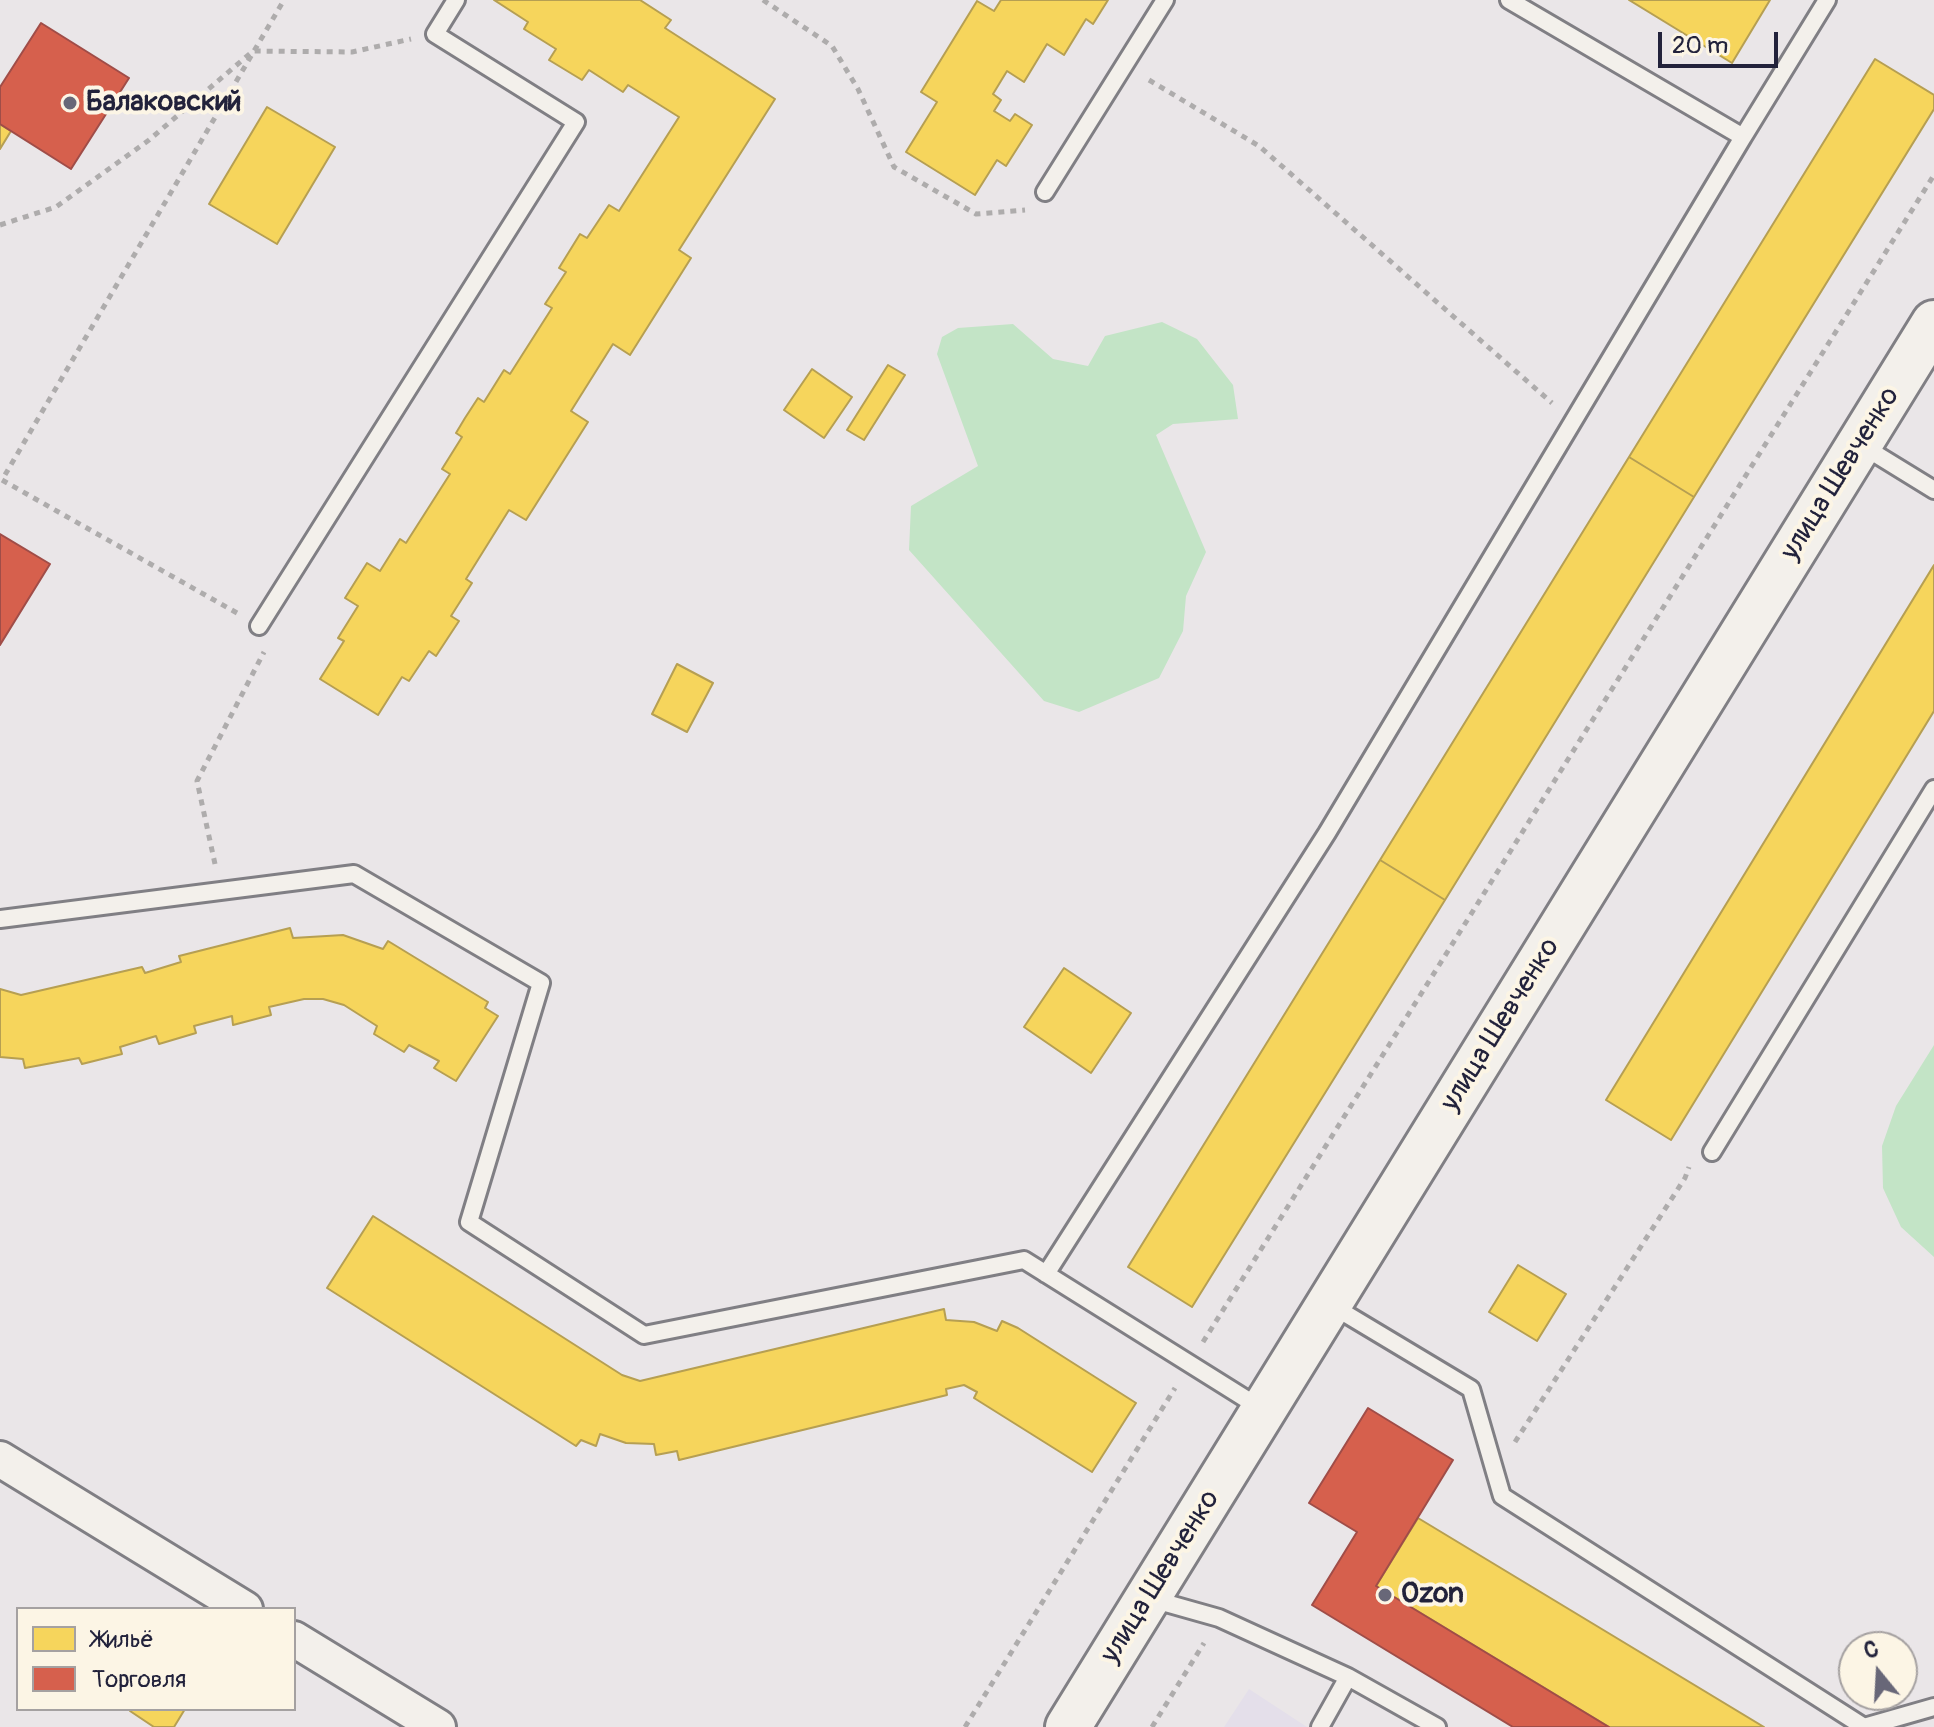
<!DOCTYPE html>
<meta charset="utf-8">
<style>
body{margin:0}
#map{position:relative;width:1934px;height:1727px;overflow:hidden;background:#eae6e8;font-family:Pangolin,sans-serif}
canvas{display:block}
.legend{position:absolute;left:16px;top:1607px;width:280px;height:104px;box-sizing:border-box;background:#fcf5e5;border:2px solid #a5a1a1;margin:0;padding:10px 14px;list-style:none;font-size:24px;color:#22223b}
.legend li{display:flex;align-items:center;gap:16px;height:40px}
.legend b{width:40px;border:2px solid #a5a1a1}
.north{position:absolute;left:1838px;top:1631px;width:80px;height:80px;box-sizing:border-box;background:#fcf5e5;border:2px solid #a5a1a1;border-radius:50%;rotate:342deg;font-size:22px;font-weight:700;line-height:32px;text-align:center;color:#22223b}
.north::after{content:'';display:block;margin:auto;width:28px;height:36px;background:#686778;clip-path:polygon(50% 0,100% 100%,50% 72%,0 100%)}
.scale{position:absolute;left:1658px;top:32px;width:120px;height:36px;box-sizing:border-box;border:4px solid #22223b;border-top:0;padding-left:10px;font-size:24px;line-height:28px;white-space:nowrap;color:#22223b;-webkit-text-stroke:6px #fcf5e5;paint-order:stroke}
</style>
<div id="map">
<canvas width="1934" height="1727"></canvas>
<ul class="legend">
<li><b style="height:22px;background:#f6d55c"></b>Жильё</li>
<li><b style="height:22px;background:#d6604d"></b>Торговля</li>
</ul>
<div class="north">С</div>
<div class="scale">20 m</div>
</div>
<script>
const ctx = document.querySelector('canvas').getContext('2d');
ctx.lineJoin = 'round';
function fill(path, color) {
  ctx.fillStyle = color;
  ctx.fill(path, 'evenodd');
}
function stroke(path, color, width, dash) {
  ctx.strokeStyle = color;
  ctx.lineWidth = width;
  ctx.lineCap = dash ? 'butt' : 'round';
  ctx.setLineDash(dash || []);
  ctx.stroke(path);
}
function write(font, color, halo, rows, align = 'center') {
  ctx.font = font + ' Pangolin,sans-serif';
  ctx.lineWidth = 8;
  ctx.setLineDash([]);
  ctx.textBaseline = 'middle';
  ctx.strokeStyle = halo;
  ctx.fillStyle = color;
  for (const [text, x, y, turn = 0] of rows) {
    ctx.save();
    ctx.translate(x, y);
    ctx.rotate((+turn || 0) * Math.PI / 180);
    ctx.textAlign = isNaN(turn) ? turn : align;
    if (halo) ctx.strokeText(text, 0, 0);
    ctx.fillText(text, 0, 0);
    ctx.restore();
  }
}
const built = new Path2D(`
 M1249,1689L1307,1727H1224Z`);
const green = new Path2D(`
 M1162,322L1197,339L1233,385L1238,419L1173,424L1156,435L1206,552L1186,596L1183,631L1159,678L1079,712L1044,701L909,550L911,506L978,466L937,354L942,337L958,328L1013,324L1053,359L1088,366L1105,336Z
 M1934,1045V1257L1901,1227L1883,1188L1882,1146L1896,1106Z`);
const homes = new Path2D(`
 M494,0H640L671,20L665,28L775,99L679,250L691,258L630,355L613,344L571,411L588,422L526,520L509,510L466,579L472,583L451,616L459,621L436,656L429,651L409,681L402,677L378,715L320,679L344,641L338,638L358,606L345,598L367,563L380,571L400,539L406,543L450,474L442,469L462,437L456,433L465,418L478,398L484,402L504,370L510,374L552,308L545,304L566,272L559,268L580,234L587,238L609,205L619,211L679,117L628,85L623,92L589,70L582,80L549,60L556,49L524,29L528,22Z
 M1001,0H1108L1093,24L1086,19L1064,55L1047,44L1024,82L1007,71L993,94L1001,100L994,111L1010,121L1015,114L1032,125L1006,166L997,160L975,195L906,152L937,102L921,92L977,1L994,11Z
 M1629,0H1770L1732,63Z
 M1875,59L1934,95V109L1694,497L1629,457Z
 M267,107L335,147L277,244L209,204Z
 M0,124L11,131L0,149Z
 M888,365L905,375L864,440L847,430Z
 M812,369L852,397L824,438L784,410Z
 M1629,457L1694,497L1445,900L1380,860Z
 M1934,565V711L1671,1140L1606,1100Z
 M677,664L713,683L687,732L652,714Z
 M1380,860L1445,900L1192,1307L1128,1267Z
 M290,928L293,938L343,935L383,949L388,941L488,1002L485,1008L498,1016L456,1081L434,1068L439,1061L409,1045L404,1052L374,1034L377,1026L344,1005L323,999H304L269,1007L271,1015L233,1025L232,1016L194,1026L196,1033L159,1044L156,1036L120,1047L122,1054L82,1064L79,1058L25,1068L23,1059L0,1057V989L21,995L142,967L145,973L181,962L179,956Z
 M1064,968L1131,1013L1091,1073L1024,1027Z
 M373,1216L622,1375L640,1381L944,1309L946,1320L974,1322L997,1331L1002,1321L1018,1328L1136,1403L1092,1472L974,1398L977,1392L964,1385L946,1389L947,1395L679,1460L677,1451L656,1455L654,1444L626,1443L600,1434L596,1446L581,1440L576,1446L327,1288Z
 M1518,1265L1566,1294L1537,1341L1489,1312Z
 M1418,1518L1764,1727H1609L1376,1586Z
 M131,1709H185L174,1727H154L130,1711Z`);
const shops = new Path2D(`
 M41,23L129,78L71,169L0,124V87Z
 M0,534L50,564L0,645Z
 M1368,1408L1453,1460L1376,1586L1609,1727H1513L1312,1605L1357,1532L1309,1503Z`);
const path = new Path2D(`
 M763,0L832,46L858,89L894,167L976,214L1025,210
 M1149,80L1259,146L1552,403
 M0,225L56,207L149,140L253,51L352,52L411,39
 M237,613L2,480L284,0
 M215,864L197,781L264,652
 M1203,1342L1934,175
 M1515,1442L1685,1178L1689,1167
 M965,1727L1175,1388
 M1152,1727L1204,1643`);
const lane = new Path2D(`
 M1509,0L1743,137L1827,0
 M1045,192L1165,0
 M1861,445L1934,490
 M259,626L576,122L435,34L456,0
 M0,919L354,874L541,983L469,1222L644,1335L1024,1260L1262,1409
 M1712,1152L1934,789
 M1046,1274L1327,833L1743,137
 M1331,1305L1471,1389L1502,1496L1864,1727L1934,1707
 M1148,1598L1219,1618L1348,1677L1437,1727
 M1320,1727L1348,1677`);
const street = new Path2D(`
 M0,1459L245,1609
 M294,1639L438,1727`);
const secondary = new Path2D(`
 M1068,1727L1934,323`);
const markers = [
 [70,103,8,"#686778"],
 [1385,1595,8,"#686778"]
];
const poiNames = [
 ["Балаковский",86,103],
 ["Ozon",1401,1595]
];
const streetNames = [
 ["улица Шевченко",1841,474,-58],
 ["улица Шевченко",1501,1025,-58],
 ["улица Шевченко",1161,1577,-58]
];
fill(built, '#e4dfea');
fill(green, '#c3e4c6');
fill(homes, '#f6d55c');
stroke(homes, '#b69f52', 2);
fill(shops, '#d6604d');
stroke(shops, '#a04d48', 2);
stroke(lane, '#807f84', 22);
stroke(street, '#807f84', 40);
stroke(secondary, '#807f84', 50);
stroke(path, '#aeacac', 5, [6, 6]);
stroke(lane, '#f3f0eb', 16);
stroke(street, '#f3f0eb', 34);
stroke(secondary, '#f3f0eb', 44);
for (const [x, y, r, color] of markers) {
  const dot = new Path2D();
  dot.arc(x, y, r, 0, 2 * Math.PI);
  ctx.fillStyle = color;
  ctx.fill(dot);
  stroke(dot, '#fcf5e5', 3);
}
write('bold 28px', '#22223b', '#fcf5e5', poiNames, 'left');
write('28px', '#22223b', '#fcf5e5', streetNames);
</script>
